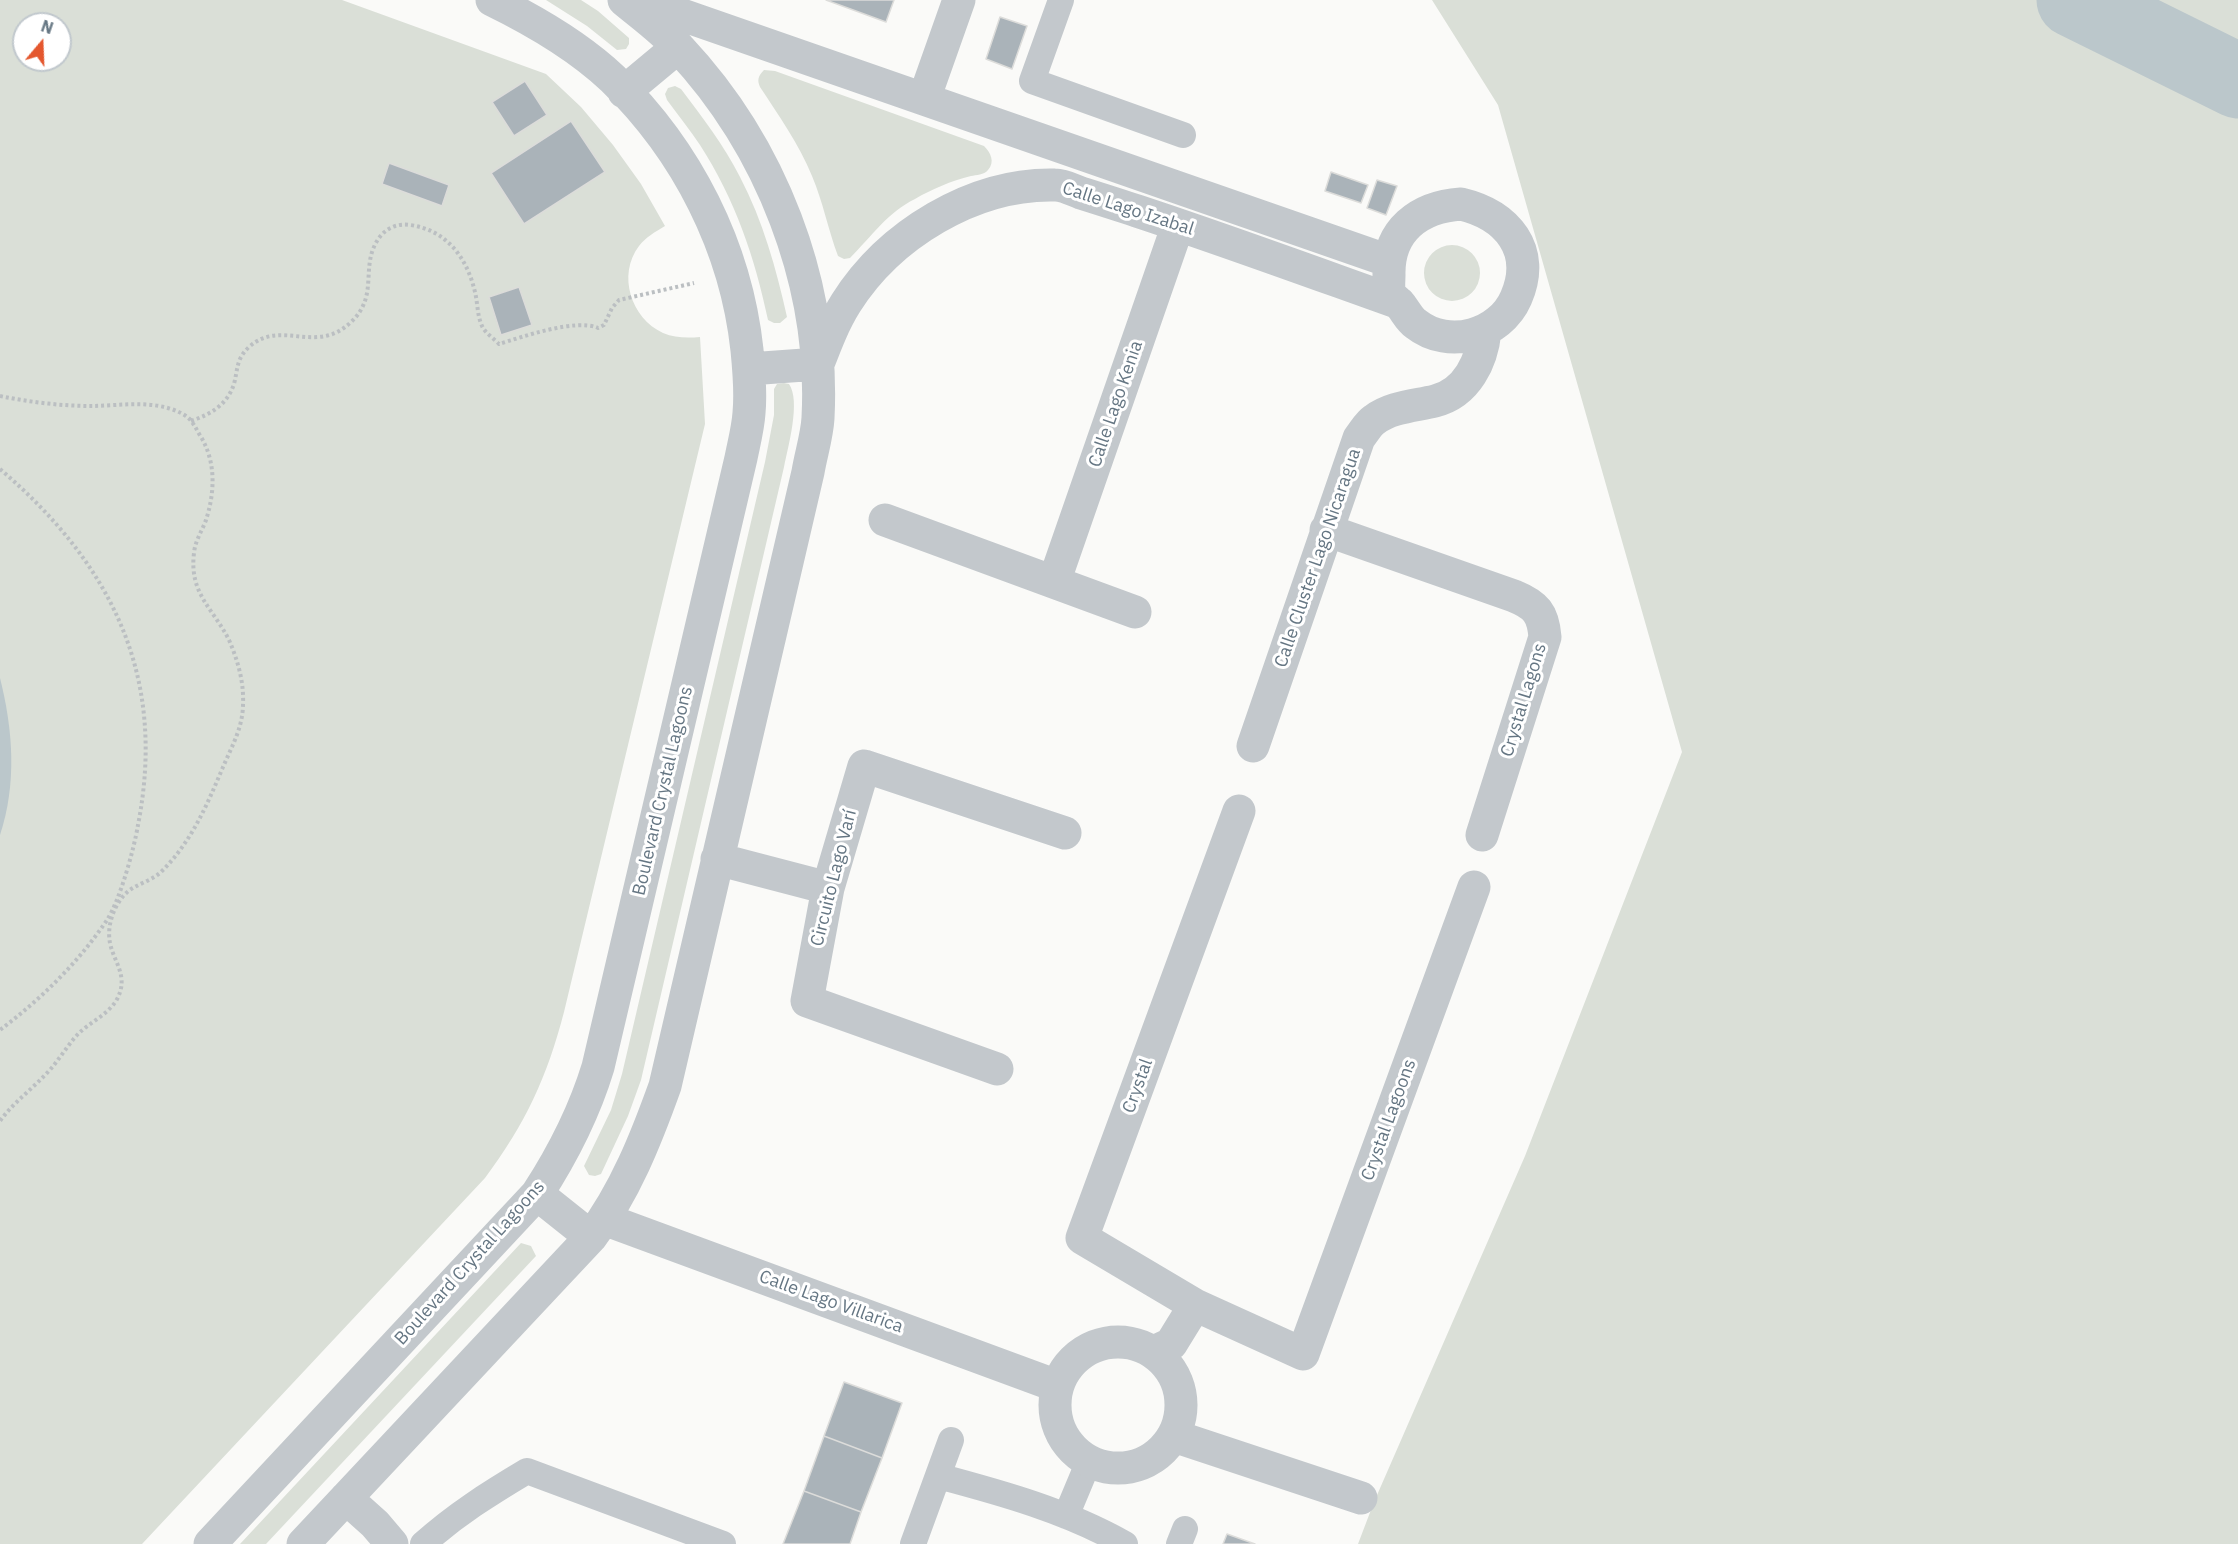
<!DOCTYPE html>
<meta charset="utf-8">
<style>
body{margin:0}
#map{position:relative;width:2238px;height:1544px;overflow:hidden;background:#fafaf8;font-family:"IBM Plex Sans",sans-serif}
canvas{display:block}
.north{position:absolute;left:12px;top:12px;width:60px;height:60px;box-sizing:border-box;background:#fff;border:2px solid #c1c8cd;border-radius:50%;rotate:19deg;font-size:16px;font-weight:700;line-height:24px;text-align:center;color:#657683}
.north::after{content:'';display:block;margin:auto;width:21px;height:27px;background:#e4572e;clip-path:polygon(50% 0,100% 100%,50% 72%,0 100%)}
</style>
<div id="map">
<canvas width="2238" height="1544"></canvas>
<div class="north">N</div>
</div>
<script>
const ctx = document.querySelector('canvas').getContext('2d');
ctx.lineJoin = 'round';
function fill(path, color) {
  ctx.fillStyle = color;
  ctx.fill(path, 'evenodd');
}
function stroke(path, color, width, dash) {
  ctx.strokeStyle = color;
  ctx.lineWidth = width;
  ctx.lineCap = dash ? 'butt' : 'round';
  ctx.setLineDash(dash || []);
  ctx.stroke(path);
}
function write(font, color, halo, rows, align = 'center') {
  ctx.font = font + ' "IBM Plex Sans",sans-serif';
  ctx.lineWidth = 6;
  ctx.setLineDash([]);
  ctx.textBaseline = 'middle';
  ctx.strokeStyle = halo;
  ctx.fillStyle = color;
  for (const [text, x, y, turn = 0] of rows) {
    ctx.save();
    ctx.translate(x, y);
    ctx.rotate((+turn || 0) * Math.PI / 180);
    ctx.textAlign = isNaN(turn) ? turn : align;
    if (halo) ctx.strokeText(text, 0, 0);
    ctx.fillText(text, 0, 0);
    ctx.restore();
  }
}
const green = new Path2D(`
 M0,0H342L546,74L581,107L613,145L641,184L665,226C655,232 646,237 639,246C617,275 631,318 663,333C675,338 687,338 700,337L705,424L564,1012C547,1077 526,1123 485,1178L142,1544H0ZM24,24H60V60H24Z
 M546,0H581L598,11L629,38V44L626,49L617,50L587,26Z
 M1432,0H2238V1544H1358L1374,1502L1525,1156L1682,752L1498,105Z
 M764,70L775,71L984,146C991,153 995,162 988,170C984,175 976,175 971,176C951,181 932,189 915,199C888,212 871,237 850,258L844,259L838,256C828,229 823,202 812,176C799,144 779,116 760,87C757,80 758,76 764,70Z
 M675,86L681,89C702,117 724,145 740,177C763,221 776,268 787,317L780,323H774L768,320C755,258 735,199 700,145C690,130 678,115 667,100L665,94L668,88Z
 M1424 273a28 28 0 1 1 56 0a28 28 0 1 1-56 0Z
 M784,383L789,384C801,401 788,447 784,467L641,1080L628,1116L601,1174L595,1176L589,1175L584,1166L611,1110L622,1074L765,462L774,415V389L777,384Z
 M521,1243L531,1246L536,1256L266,1544H240Z`);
const water = new Path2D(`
 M0,678C13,730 17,783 0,835Z`);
const river = new Path2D(`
 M2074,0L2238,81`);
const building = new Path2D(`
 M826,0H894L886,22Z
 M1000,17L1027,26L1012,69L986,59Z
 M525,81L547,115L514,136L492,102Z
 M571,121L605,172L524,224L491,173Z
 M389,163L449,185L442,206L382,184Z
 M1331,172L1368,185L1361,203L1325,191Z
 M1377,180L1397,186L1386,215L1367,208Z
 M519,287L532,325L501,335L489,297Z
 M844,1382L902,1403L882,1458L824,1436Z
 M824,1436L882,1458L861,1512L804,1491Z
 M804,1491L861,1512L850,1544H783Z
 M1227,1534L1255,1544H1223Z`);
const path = new Path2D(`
 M0,396C29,402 61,406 91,406C121,406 158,398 186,416C193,421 196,429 201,437C216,462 215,492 206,520C202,531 195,541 194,553C189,594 213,608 229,640C238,661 244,682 243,704C243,727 232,746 223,767C207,805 192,841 162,871C150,883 131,884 121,899C112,911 107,928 110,943C114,963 130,977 116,1001C107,1015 89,1023 78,1034C66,1047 58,1062 46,1074C31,1090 13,1103 0,1121
 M191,421C211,414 227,405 234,384C238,369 236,359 249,347C281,318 316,356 351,322C380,295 359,266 379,238C386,228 398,223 410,225C447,230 467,258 475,292C478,304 477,317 483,328C487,334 494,339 499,344C522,337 576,318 598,328L604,325L612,308L619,300L694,283
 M0,469C112,565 167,676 138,825C134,849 120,900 107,920C78,963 41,999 0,1030`);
const lane = new Path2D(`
 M1061,0L1032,81L1183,135
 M938,1476C1002,1493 1067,1511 1125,1544
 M1066,1516L1089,1461
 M423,1544C455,1515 490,1493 527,1471L723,1544
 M913,1544L951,1440
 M1179,1544L1185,1529`);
const street = new Path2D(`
 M639,0L1389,261
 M624,92L678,47
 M924,99L959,0
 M1461,204C1507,215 1537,250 1516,298C1500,335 1449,350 1416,324C1410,320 1406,312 1402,307C1399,302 1391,298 1390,293C1388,288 1389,280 1389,275C1388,230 1419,207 1461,204Z
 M749,369L818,364C826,343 834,322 846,303C889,235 973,183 1055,185C1064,185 1073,190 1081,193C1100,199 1119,205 1137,211C1225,240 1312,272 1399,303
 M885,520L1135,612
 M1326,530L1514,596C1536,605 1543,613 1545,637L1482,835
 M1054,582L1178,225
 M1253,746L1359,438C1364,432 1368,424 1374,420C1391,407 1414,406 1435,401C1467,393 1482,361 1485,331
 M1239,811L1082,1238L1195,1305L1303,1354L1474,887
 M717,859L828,888
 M997,1069L807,1001L828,888L864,766L1065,833
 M537,1194L591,1237
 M604,1219L1057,1386
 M1055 1405a63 63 0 1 1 126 0a63 63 0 1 1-126 0Z
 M1154,1352L1171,1344L1195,1305
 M1174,1436L1361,1498
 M346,1498L375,1524L392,1544
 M210,1544L537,1194C563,1154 584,1113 598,1067L741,458C744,443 748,428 749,413C751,392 749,370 747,350C736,247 687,151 613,79C578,46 535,21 492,0
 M303,1544L591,1237C625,1192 646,1139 665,1086L808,472C811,454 817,436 818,418C825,283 771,146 679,48C663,30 642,15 624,0`);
const streetNames = [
 ["Calle Lago Izabal",1128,209,18],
 ["Calle Lago Kenia",1116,404,-71],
 ["Calle Cluster Lago Nicaragua",1318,558,-71],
 ["Crystal Lagons",1524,700,-73],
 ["Boulevard Crystal Lagoons",663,791,-77],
 ["Circuito Lago Varí",834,878,-76],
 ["Crystal",1138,1086,-70],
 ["Crystal Lagoons",1389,1120,-70],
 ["Boulevard Crystal Lagoons",470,1263,-48],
 ["Calle Lago Villarica",831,1302,20]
];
fill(green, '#dadfd7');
fill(water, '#bbc7cb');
stroke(river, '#bbc7cb', 75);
fill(building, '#aab3b9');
stroke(building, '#dcdcda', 1.5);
stroke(path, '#bbbfc2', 4, [3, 3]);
stroke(lane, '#c3c8cc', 26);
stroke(street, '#c3c8cc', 33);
write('18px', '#657683', '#fff', streetNames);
</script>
